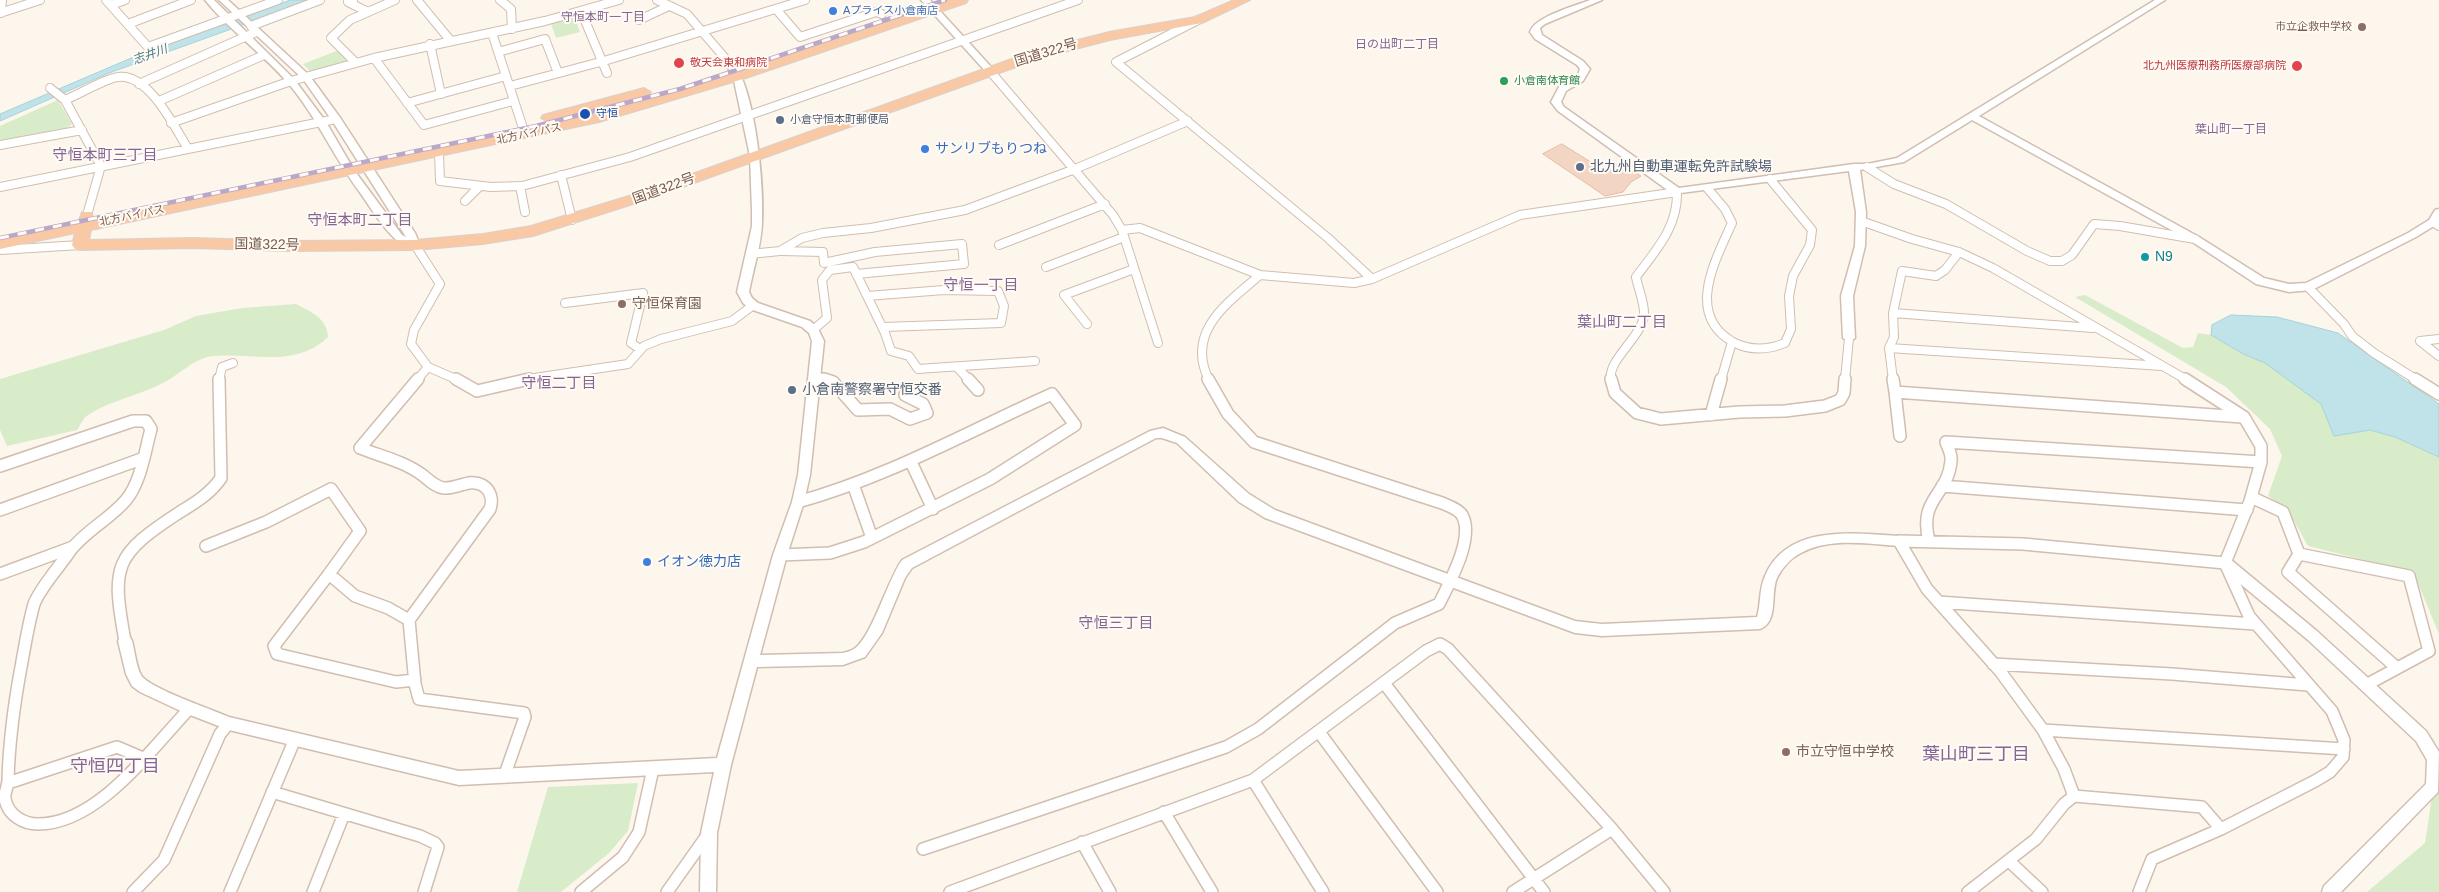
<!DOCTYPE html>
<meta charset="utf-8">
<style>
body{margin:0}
canvas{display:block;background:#fdf6ec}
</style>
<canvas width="2439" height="892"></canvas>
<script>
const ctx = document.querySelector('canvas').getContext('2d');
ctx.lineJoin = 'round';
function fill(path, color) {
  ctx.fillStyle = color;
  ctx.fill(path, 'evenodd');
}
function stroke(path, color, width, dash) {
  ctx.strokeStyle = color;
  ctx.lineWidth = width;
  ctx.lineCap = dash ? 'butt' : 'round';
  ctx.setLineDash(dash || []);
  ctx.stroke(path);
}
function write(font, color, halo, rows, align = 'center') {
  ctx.font = font + ' Helvetica,"Noto Sans JP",sans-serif';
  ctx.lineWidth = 4;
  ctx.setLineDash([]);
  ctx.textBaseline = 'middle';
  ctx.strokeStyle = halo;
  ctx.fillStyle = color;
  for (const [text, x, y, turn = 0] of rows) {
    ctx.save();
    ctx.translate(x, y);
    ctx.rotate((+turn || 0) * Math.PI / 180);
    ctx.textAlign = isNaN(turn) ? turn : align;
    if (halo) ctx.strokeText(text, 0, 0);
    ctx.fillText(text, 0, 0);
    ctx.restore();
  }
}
const green = new Path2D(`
 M574,16L580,32L556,38L550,21Z
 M339,50L350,59L344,63L311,72L303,64Z
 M58,100L72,124L67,128L0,141V126Z
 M2085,295L2183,348L2193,347L2198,333L2211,335L2243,354L2265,362L2302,389L2322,405L2334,435L2370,430L2395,437L2439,457V634L2417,581L2408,571L2308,546L2288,510L2268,496L2282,456L2270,429L2226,387L2075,297Z
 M296,304C311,312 327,318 328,337C296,368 255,353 215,356C195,357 182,373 165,382C141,395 111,400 88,415C83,418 80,426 77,430L7,446L0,430V379L164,330L196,316L242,308Z
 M2439,749V892H2367L2425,843Z
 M638,783L628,831L609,853L561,892H517L548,787Z`);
const water = new Path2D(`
 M291,0H312L109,73L0,121V114L136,56Z
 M2231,315L2277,317L2338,333L2439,404V457L2395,437L2370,430L2334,436L2321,404L2265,363L2243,354L2211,335L2212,325Z`);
const building = new Path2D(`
 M1562,144L1605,171L1620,163L1641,176L1631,182L1623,192L1605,196L1543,154Z`);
const minorFar1 = new Path2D(`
 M106,0L148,47L278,0
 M353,0L348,2L368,12
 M417,0L450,40
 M500,0L511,9L512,29
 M657,0L687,14L731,65
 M111,5L125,0
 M776,9L800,37L876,12L882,14
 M581,11L607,73
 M0,13L40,0
 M1,13L2,0
 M639,20L669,6
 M1198,20L1116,62L1328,238L1372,279
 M128,24L191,0
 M251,26L320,0
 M492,33L522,125
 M430,44L441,94
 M498,52L545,39L558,73
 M374,58L424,125L513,101
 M356,63L331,38L350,20L395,0
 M990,71L1113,215L1122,230L1158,343
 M139,84L256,32
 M510,86L604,61L805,0
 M50,88L65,100L101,166L87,215
 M65,100C78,95 106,78 118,77C149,73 175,128 188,149
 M159,101L264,55
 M407,103L506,76
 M171,123L291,81L374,58L545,21L619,0
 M0,145L82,130
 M439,153L440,181L491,187L522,186L630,157L1078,0
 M1867,167L1894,184L1946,204L2027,251L2050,261H2062L2072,255L2094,224L2120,226L2195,239
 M561,175L572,220
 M520,186L525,212
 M0,187L336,119
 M1708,189L1725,209L1732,223C1715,261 1685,315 1733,342C1750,351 1768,350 1785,343L1791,329L1789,296L1793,276L1810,245L1812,230L1770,179
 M465,201L479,187
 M1861,221L1912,239L1959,252L1993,268L2187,380
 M2433,222L2439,226
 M1122,230L1140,228L1260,275L1354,283L1372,279L1520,215L1677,192C1678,227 1656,250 1636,277C1638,288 1645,304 1644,315C1642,337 1607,360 1611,380
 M415,245L440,284L414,330L411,344L428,367L458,380
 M999,245L1105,204
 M0,250L80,245
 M781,251L823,252L824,263L875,252L962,244L964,264L856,274
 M750,254L780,251L802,238L823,233L871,228L965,210L1075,169L1188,121
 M1046,267L1124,237
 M2308,287L2344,324L2352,336L2374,353L2417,380
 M867,296L944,290L998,291L1004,306L1001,323L883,327
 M565,303L643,293L631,343L640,349
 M1893,313L2093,328
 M1087,324L1064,295L1134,269
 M813,330L827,318L822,280L830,270L853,267L885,333L891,351L909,356L918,369L1035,361
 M2439,339L2420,341L2439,356
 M1889,348L2162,366
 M957,367L969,380
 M816,376L828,380
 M219,380L222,367L233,363
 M417,380L428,367
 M521,380L628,364L644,346L661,339L732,321L752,306
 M1209,380C1185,332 1227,303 1260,275
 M1721,380L1732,342
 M1845,380L1849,338
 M1893,380L1889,348L1894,337L1893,313L1902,271L1936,276L1945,270L1959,252`);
const minor = new Path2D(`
 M418,379L360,448C380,456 403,461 421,474C428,479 435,487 444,488C458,489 469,478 482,485C491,490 493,500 490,509L409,620L415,684L419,699L524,713L525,717L504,777
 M456,379L477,391L529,379
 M824,379L833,382L858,410L890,409L910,419L927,413L923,404L905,395
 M968,379L978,390
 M1611,379L1615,393L1637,413L1661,419L1739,412L1785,411L1825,406L1840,400L1844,393L1845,379
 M1893,379L1895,392L2242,417
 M2415,379L2439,394
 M1895,392L1900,436
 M1711,415L1721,379
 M911,462L933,509
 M0,466L133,421H146L151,429C145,451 141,482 126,500C110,519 85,531 70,551C60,566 40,588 34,604C28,625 25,646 21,667C14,705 9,742 8,780C8,786 4,793 5,799C8,815 23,824 38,824C98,824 151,749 190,708
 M1942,486L2247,510
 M854,487L872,538
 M2251,497L2283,512L2299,554
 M0,510L144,458
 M1929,541C1918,498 1948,496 1951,461C1952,454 1948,448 1946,442L2261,462
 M206,546L266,522L331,489L360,531L329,574
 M780,555L830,553L864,542L990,479L1075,425L1052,394C967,432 888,477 798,502
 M0,574L73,547
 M1938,602L2255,624
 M409,620L388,608L355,596L329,574L274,646L277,654L396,682L415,680
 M125,641C111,565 114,555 180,512C195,503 211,493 221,478L219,379
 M1993,664L2172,674L2308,685
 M1384,683L1544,892
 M2366,685L2429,651L2409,576L2299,554L2288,572L2397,668
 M2043,730L2344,749
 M1319,732L1437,892
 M1253,780L1323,892
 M8,783L117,747L143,758
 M272,792L420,836L435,843L438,847L424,892
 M2074,796L2064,769L2043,730L2000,671L1927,589L1899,541L2023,544L2225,563
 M1164,812L1212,892
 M1082,842L1110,892
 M923,849L1226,747L1258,729L1395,623L1439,604C1449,583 1475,538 1462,515C1458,509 1449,506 1442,503L1254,442L1228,414L1208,379
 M2009,861L2042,892
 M133,892L164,860L220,734L229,723
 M230,892L295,739
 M313,892L344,814
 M581,892L623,857L639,832L653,769
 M667,892L708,834
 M950,892L1253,780L1426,651L1440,644L1448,649L1612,829L1664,892
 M1513,892L1612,829
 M1968,892L2036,839L2064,804L2074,796L2202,807L2221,829
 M2139,892L2152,859L2221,829L2315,781L2330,772L2343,757L2344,740L2332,711L2249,616L2225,563L2250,501L2261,462V446L2244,417L2185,379`);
const tertiary = new Path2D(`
 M205,0H214L294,79L326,122L354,170L402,235L406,237L331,119L303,79L219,0H228L309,75L341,119L415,233L420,245L419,248C397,254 372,209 361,194C334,158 317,117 288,83C262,53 229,30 205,0Z
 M921,0H930L993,69V73H987Z
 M1590,0H1602L1545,24L1540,28L1542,35L1583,61L1590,69L1583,81L1566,91L1561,102L1564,107L1679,188L1854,164H1867L1897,158L2155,0H2165L1979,116L2199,237L2264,278L2289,284L2306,283L2408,233L2429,220L2435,210L2439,209V221L2437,224L2416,237L2312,290L2289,292L2256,284L2191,241L1972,120L1904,162L1860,170L1866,212L1865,246L1853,296L1855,338L1849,342L1843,338L1841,296L1855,246L1856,212L1849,171L1673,194L1558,111L1551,102L1559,87L1577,77L1580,69L1577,65L1535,39L1530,32C1534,17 1575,6 1590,0Z
 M731,62L734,63C756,95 764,184 762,224C761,246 753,270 749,292L752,298L758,303L810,321L817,327L824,341L810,475L804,502L787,555L760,655L843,653C846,652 851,651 854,649C872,637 887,581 902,560L1150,431L1163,428L1185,437L1249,494L1275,510L1575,621L1602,624L1757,617C1761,604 1759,589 1765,576C1787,524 1853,533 1899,536L1904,537L1906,541L1904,545L1899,546C1868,544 1829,537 1801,553C1791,558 1782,568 1777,578C1770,593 1779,622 1760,629L1602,636L1575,633L1265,518L1239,502L1177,443L1162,438H1156L912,568L905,578L882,633L865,657L843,665L757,667L731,765L717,833L716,892H700L701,833L714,772L459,785L229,730L185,713L140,692L132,686L126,674L118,641L120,637L125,635L130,637L132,641C135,652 136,666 141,675C148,688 214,710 229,717L459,771L717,758L773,555L792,502L798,475L812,341L809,333L802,327L750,309L743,303L737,292L752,226V211L750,156L733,76L726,65Z
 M2225,558L2230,559L2318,632L2426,731L2439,752L2438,792L2341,892H2322L2324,886L2426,784L2427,760L2416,741L2308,640L2220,567L2218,563L2220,559Z`);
const trunk = new Path2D(`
 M950,0H968L966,3L743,79L599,122L91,230L89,240L193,238L291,241L415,240L483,234L531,226L645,191L1031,52L1109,32L1195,17L1234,0H1250L1202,23L1110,40L1041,58L655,197L533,236L483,244L415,250L291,251L193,248L80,250L75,249L72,245L75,233L0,249V239L78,223L82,212H92L93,220L591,115L733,73Z
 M644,88L651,92L649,95L548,122L541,118L543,115Z`);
const rail = new Path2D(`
 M0,238L536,126L680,89L945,0`);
const markers = [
 [833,11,5,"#3f7fe0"],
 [2362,27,5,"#8d6e63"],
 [679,63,6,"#e0444e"],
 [2297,66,6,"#e0444e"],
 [1504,81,5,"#2e9e5b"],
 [585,114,6,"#1a4fb4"],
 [780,120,5,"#5c6f8a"],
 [925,149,5,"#3f7fe0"],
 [1580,167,5,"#5c6f8a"],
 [2145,257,5,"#0f9aa8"],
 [622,304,5,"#8d6e63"],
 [792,390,5,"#5c6f8a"],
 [647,562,5,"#3f7fe0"],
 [1786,752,5,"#8d6e63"]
];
const farShopnames = [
 ["Aプライス小倉南店",843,11]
];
const farEducationnames = [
 ["市立企救中学校",2352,27]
];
const farHealthnames = [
 ["敬天会東和病院",690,63],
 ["北九州医療刑務所医療部病院",2286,66,"right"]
];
const farLeisurenames = [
 ["小倉南体育館",1514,81]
];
const farTransitnames = [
 ["守恒",596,114]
];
const farServicenames = [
 ["小倉守恒本町郵便局",790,120]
];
const farStreetnames = [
 ["北方バイパス",529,134,-12],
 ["北方バイパス",132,216,-12]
];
const farNeighbourhoodnames = [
 ["守恒本町一丁目",603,18],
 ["日の出町二丁目",1397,45],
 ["葉山町一丁目",2231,130]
];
const farWaternames = [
 ["志井川",150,55,-20]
];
const streetNames = [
 ["国道322号",1046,53,-17],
 ["国道322号",664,189,-20],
 ["国道322号",267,245,1]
];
const shopNames = [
 ["サンリブもりつね",935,149],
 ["イオン徳力店",657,562]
];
const serviceNames = [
 ["北九州自動車運転免許試験場",1590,167],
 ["小倉南警察署守恒交番",802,390]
];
const cultureNames = [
 ["N9",2155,257]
];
const educationNames = [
 ["守恒保育園",632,304],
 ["市立守恒中学校",1796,752]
];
const neighbourhoodNames = [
 ["守恒本町三丁目",105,156],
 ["守恒本町二丁目",360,221],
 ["守恒一丁目",981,286],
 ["葉山町二丁目",1622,323],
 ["守恒二丁目",559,384],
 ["守恒三丁目",1116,624]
];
const nearNeighbourhoodnames = [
 ["葉山町三丁目",1976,755],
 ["守恒四丁目",115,767]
];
fill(green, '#d8ecc9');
fill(water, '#bfe3e8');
stroke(water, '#a5d3da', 1);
fill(building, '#f3d5c3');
stroke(building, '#e6bba3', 1);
stroke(minorFar1, '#d1beb0', 10);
stroke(minor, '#d1beb0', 14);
stroke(tertiary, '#d1beb0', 3);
stroke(trunk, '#dad1cd', 2);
stroke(minorFar1, '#fff', 8);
stroke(minor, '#fff', 11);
fill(tertiary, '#fff');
fill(trunk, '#f9c8a4');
stroke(rail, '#b9a8c9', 4.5);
stroke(rail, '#fffaf3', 3, [9]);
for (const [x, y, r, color] of markers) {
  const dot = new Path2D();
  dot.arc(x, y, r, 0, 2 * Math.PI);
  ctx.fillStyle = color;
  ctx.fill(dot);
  stroke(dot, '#fffaf3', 2);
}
write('11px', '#366cbe', '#fffaf3', farShopnames, 'left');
write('11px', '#785e54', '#fffaf3', farEducationnames, 'right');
write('11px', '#be3a42', '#fffaf3', farHealthnames, 'left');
write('11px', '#27864d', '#fffaf3', farLeisurenames, 'left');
write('11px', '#164399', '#fffaf3', farTransitnames, 'left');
write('11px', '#4e5e75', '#fffaf3', farServicenames, 'left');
write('11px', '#7a5c4d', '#fffaf3', farStreetnames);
write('12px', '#846695', '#fffaf3', farNeighbourhoodnames);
write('italic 12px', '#437c86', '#fffaf3', farWaternames);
write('14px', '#7a5c4d', '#fffaf3', streetNames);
write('14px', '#366cbe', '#fffaf3', shopNames, 'left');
write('14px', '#4e5e75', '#fffaf3', serviceNames, 'left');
write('14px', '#0d838f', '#fffaf3', cultureNames, 'left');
write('14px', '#785e54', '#fffaf3', educationNames, 'left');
write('15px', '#846695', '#fffaf3', neighbourhoodNames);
write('18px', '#846695', '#fffaf3', nearNeighbourhoodnames);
</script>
